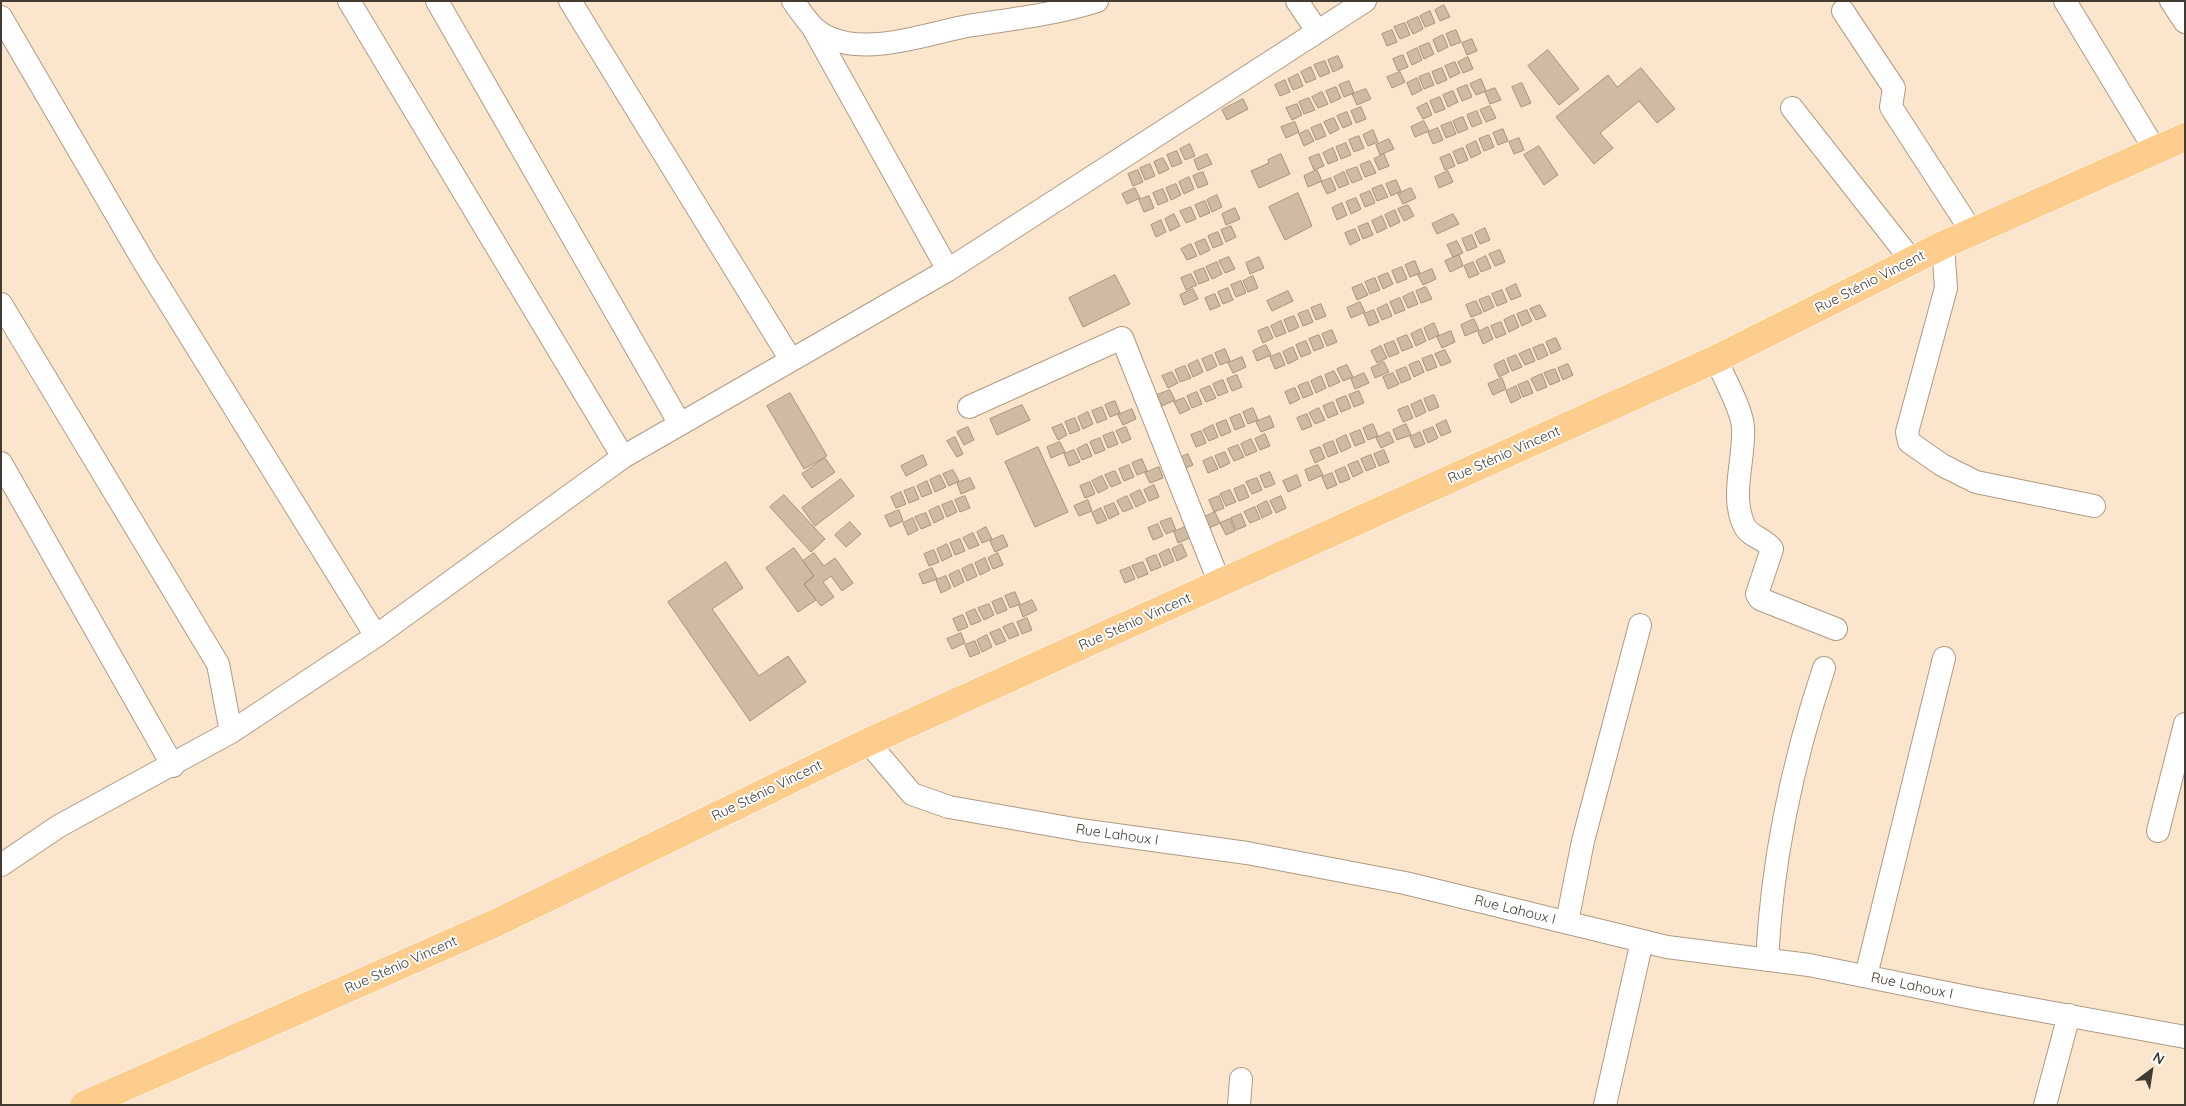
<!DOCTYPE html>
<meta charset="utf-8">
<style>
body{margin:0}
#map{position:relative;width:2186px;height:1106px;overflow:hidden;background:#fbe5cd;font-family:Quicksand,sans-serif}
canvas{display:block}
.frame{position:absolute;inset:0;border:2px solid #433b31;pointer-events:none}
.north{position:absolute;left:2126px;top:1046px;width:50px;height:50px;-webkit-text-stroke:4px #fff;paint-order:stroke;rotate:31deg;font-size:14px;font-weight:700;line-height:20px;text-align:center;color:#433b31}
.north::after{content:'';display:block;margin:auto;width:18px;height:22px;background:#433b31;clip-path:polygon(50% 0,100% 100%,50% 72%,0 100%)}
</style>
<div id="map">
<canvas width="2186" height="1106"></canvas>
<div class="frame"></div>
<div class="north">N</div>
</div>
<script>
const ctx = document.querySelector('canvas').getContext('2d');
ctx.lineJoin = 'round';
function fill(path, color) {
  ctx.fillStyle = color;
  ctx.fill(path, 'evenodd');
}
function stroke(path, color, width, dash) {
  ctx.strokeStyle = color;
  ctx.lineWidth = width;
  ctx.lineCap = dash ? 'butt' : 'round';
  ctx.setLineDash(dash || []);
  ctx.stroke(path);
}
function write(font, color, halo, rows, align = 'center') {
  ctx.font = font + ' Quicksand,sans-serif';
  ctx.lineWidth = 4;
  ctx.setLineDash([]);
  ctx.textBaseline = 'middle';
  ctx.strokeStyle = halo;
  ctx.fillStyle = color;
  for (const [text, x, y, turn = 0] of rows) {
    ctx.save();
    ctx.translate(x, y);
    ctx.rotate((+turn || 0) * Math.PI / 180);
    ctx.textAlign = isNaN(turn) ? turn : align;
    if (halo) ctx.strokeText(text, 0, 0);
    ctx.fillText(text, 0, 0);
    ctx.restore();
  }
}
const building = new Path2D(`
 M1444,5L1450,17L1440,21L1435,10Z
 M1430,11L1435,23L1425,27L1420,16Z
 M1418,17L1423,29L1413,34L1407,22Z
 M1405,23L1410,35L1400,39L1394,27Z
 M1392,30L1397,42L1387,46L1382,34Z
 M1456,30L1461,42L1451,46L1446,34Z
 M1443,35L1448,47L1438,52L1433,40Z
 M1472,39L1477,51L1467,55L1462,43Z
 M1429,43L1434,54L1424,59L1419,47Z
 M1417,48L1422,60L1412,65L1407,53Z
 M1548,50L1579,89L1559,105L1528,66Z
 M1403,55L1408,67L1398,71L1393,59Z
 M1338,56L1343,67L1333,72L1328,60Z
 M1468,57L1473,69L1463,73L1458,62Z
 M1325,61L1330,73L1320,77L1314,65Z
 M1455,62L1460,73L1450,78L1445,66Z
 M1311,67L1316,79L1306,83L1301,72Z
 M1442,68L1447,80L1437,84L1432,72Z
 M1641,68L1675,109L1657,123L1639,101L1600,133L1613,148L1594,164L1556,117L1608,75L1617,87Z
 M1400,72L1405,82L1392,88L1387,77Z
 M1429,73L1434,85L1424,89L1419,77Z
 M1298,74L1303,86L1293,90L1288,79Z
 M1417,78L1422,90L1412,95L1407,83Z
 M1481,79L1486,91L1476,95L1470,84Z
 M1285,80L1290,92L1280,96L1275,85Z
 M1349,81L1354,93L1344,97L1339,85Z
 M1522,83L1531,103L1521,107L1512,87Z
 M1467,85L1472,97L1462,101L1457,89Z
 M1336,87L1341,98L1331,103L1326,91Z
 M1495,88L1501,100L1490,104L1485,92Z
 M1366,89L1371,99L1357,105L1352,94Z
 M1453,91L1458,102L1448,107L1443,95Z
 M1322,92L1328,104L1318,108L1312,97Z
 M1440,97L1445,109L1435,113L1430,101Z
 M1309,98L1315,110L1304,114L1299,102Z
 M1243,99L1248,109L1227,120L1222,110Z
 M1427,103L1432,115L1423,119L1417,108Z
 M1297,104L1302,115L1292,120L1286,108Z
 M1490,106L1496,118L1486,122L1480,110Z
 M1361,107L1366,119L1356,123L1351,111Z
 M1477,111L1482,123L1472,127L1467,115Z
 M1347,112L1352,124L1343,128L1337,116Z
 M1463,117L1468,129L1458,133L1453,121Z
 M1334,118L1339,129L1330,134L1324,122Z
 M1424,121L1429,131L1415,137L1411,127Z
 M1295,122L1299,132L1286,138L1281,127Z
 M1451,122L1456,134L1446,138L1441,126Z
 M1321,124L1326,136L1316,140L1311,128Z
 M1438,128L1443,140L1433,144L1428,132Z
 M1503,129L1508,141L1498,145L1493,133Z
 M1308,130L1314,141L1304,146L1299,134Z
 M1373,130L1378,142L1368,146L1363,135Z
 M1489,135L1494,147L1484,151L1479,139Z
 M1359,136L1364,148L1354,152L1349,140Z
 M1519,138L1524,150L1514,154L1509,142Z
 M1389,139L1394,149L1380,155L1376,145Z
 M1476,141L1481,153L1471,158L1466,146Z
 M1346,143L1351,155L1341,159L1336,147Z
 M1190,144L1195,156L1185,160L1180,149Z
 M1539,146L1558,175L1544,185L1524,155Z
 M1333,148L1338,160L1328,164L1323,153Z
 M1463,148L1468,160L1458,164L1453,152Z
 M1177,151L1182,163L1172,167L1167,155Z
 M1207,154L1212,164L1198,170L1194,160Z
 M1281,154L1290,174L1259,188L1251,171L1269,163L1268,160Z
 M1319,154L1324,166L1314,170L1309,158Z
 M1384,154L1389,166L1379,170L1374,159Z
 M1450,154L1455,166L1445,170L1440,158Z
 M1163,158L1169,169L1159,174L1154,162Z
 M1370,161L1376,173L1365,177L1360,165Z
 M1150,164L1155,176L1145,180L1140,168Z
 M1357,167L1362,179L1352,183L1346,171Z
 M1138,170L1143,182L1133,186L1128,174Z
 M1317,170L1322,181L1308,187L1304,176Z
 M1448,171L1453,182L1439,188L1435,177Z
 M1203,172L1208,184L1198,188L1193,176Z
 M1344,172L1349,184L1339,188L1334,177Z
 M1189,177L1194,189L1184,194L1179,182Z
 M1331,178L1336,190L1327,194L1321,182Z
 M1396,180L1401,191L1391,196L1386,184Z
 M1176,184L1181,195L1171,200L1166,188Z
 M1382,185L1388,197L1377,201L1372,189Z
 M1135,188L1140,198L1127,204L1122,194Z
 M1411,188L1416,198L1403,204L1398,194Z
 M1163,189L1168,201L1158,205L1153,193Z
 M1370,191L1375,203L1365,207L1360,195Z
 M1298,193L1312,226L1285,240L1269,207Z
 M1217,195L1222,207L1212,212L1207,200Z
 M1149,196L1154,208L1144,212L1139,200Z
 M1356,198L1361,209L1351,214L1346,202Z
 M1205,201L1210,213L1200,217L1195,205Z
 M1342,203L1347,215L1337,220L1332,208Z
 M1408,205L1414,216L1404,221L1398,209Z
 M1191,207L1196,219L1186,223L1180,211Z
 M1235,208L1240,219L1226,225L1222,214Z
 M1395,210L1400,222L1390,227L1385,215Z
 M1174,214L1180,226L1170,231L1165,219Z
 M1453,214L1459,224L1437,234L1432,224Z
 M1382,216L1387,228L1377,233L1372,221Z
 M1161,220L1166,232L1156,237L1151,225Z
 M1368,223L1373,235L1363,239L1358,227Z
 M1231,226L1236,237L1226,242L1221,230Z
 M1485,228L1490,240L1480,244L1475,233Z
 M1355,229L1360,240L1350,245L1345,233Z
 M1218,232L1223,244L1213,248L1208,236Z
 M1472,235L1477,247L1467,251L1462,239Z
 M1205,239L1210,250L1200,255L1195,243Z
 M1457,241L1463,253L1453,257L1447,245Z
 M1191,244L1197,256L1187,260L1181,249Z
 M1500,250L1505,262L1495,266L1489,254Z
 M1459,255L1463,266L1450,272L1445,261Z
 M1486,256L1491,268L1481,272L1476,261Z
 M1229,257L1235,269L1225,273L1219,261Z
 M1259,257L1264,268L1250,274L1246,263Z
 M1415,261L1420,273L1410,277L1405,265Z
 M1217,262L1222,274L1212,279L1206,267Z
 M1473,262L1479,274L1469,278L1464,266Z
 M1402,267L1407,279L1397,283L1392,271Z
 M1204,268L1209,280L1199,284L1194,272Z
 M1432,269L1436,279L1423,285L1418,275Z
 M1388,273L1393,284L1383,289L1378,277Z
 M1191,274L1197,285L1186,290L1181,278Z
 M1115,275L1130,304L1083,327L1069,298Z
 M1253,276L1258,288L1248,292L1243,281Z
 M1375,278L1380,290L1370,294L1365,282Z
 M1241,281L1246,293L1236,297L1231,285Z
 M1362,284L1368,295L1357,300L1352,288Z
 M1516,284L1521,296L1511,300L1506,289Z
 M1426,287L1432,299L1421,303L1416,291Z
 M1228,288L1233,300L1223,304L1218,292Z
 M1193,289L1198,299L1184,305L1180,295Z
 M1502,290L1507,302L1497,306L1492,294Z
 M1288,291L1293,301L1272,311L1267,301Z
 M1413,292L1418,304L1408,308L1403,297Z
 M1215,294L1220,306L1210,310L1205,298Z
 M1489,296L1494,307L1484,312L1479,300Z
 M1400,298L1405,310L1395,314L1390,302Z
 M1476,301L1482,313L1471,317L1466,305Z
 M1360,302L1365,312L1351,318L1347,308Z
 M1321,304L1326,316L1316,320L1311,308Z
 M1387,304L1392,316L1382,320L1377,309Z
 M1540,305L1546,316L1536,320L1530,309Z
 M1308,310L1313,322L1303,326L1298,314Z
 M1374,310L1379,322L1369,326L1364,314Z
 M1527,310L1532,321L1522,326L1517,314Z
 M1514,315L1519,327L1509,332L1504,320Z
 M1294,316L1299,327L1289,332L1284,320Z
 M1474,319L1479,330L1465,336L1461,325Z
 M1281,321L1286,333L1276,337L1271,326Z
 M1501,322L1506,334L1496,338L1491,326Z
 M1434,323L1439,335L1429,340L1424,328Z
 M1268,327L1273,338L1263,343L1258,331Z
 M1488,327L1493,339L1483,344L1478,332Z
 M1421,329L1426,341L1416,346L1411,334Z
 M1332,330L1337,342L1327,346L1322,334Z
 M1451,331L1455,342L1442,348L1437,337Z
 M1319,335L1324,347L1314,351L1309,339Z
 M1407,335L1413,347L1402,351L1397,339Z
 M1556,338L1561,349L1551,354L1546,342Z
 M1306,341L1311,353L1301,357L1296,345Z
 M1394,341L1399,353L1389,357L1384,345Z
 M1543,344L1548,355L1538,360L1533,348Z
 M1266,345L1271,355L1257,361L1253,351Z
 M1381,346L1387,358L1377,363L1371,351Z
 M1293,347L1298,359L1288,364L1283,352Z
 M1225,349L1230,361L1220,365L1215,353Z
 M1530,349L1535,361L1525,365L1519,354Z
 M1445,350L1451,362L1441,366L1435,354Z
 M1280,353L1285,365L1275,369L1270,357Z
 M1212,355L1217,366L1207,371L1202,359Z
 M1432,355L1437,367L1427,371L1422,359Z
 M1516,355L1522,367L1512,371L1507,359Z
 M1242,357L1246,367L1233,373L1228,363Z
 M1198,360L1203,372L1193,377L1188,365Z
 M1504,360L1509,372L1499,377L1494,365Z
 M1419,361L1424,372L1414,377L1409,365Z
 M1384,362L1389,372L1375,378L1371,368Z
 M1568,364L1573,375L1563,380L1558,368Z
 M1347,365L1353,377L1343,381L1337,369Z
 M1185,366L1191,378L1180,382L1175,370Z
 M1406,367L1411,379L1401,383L1396,371Z
 M1555,369L1560,381L1550,385L1544,373Z
 M1334,371L1340,382L1329,387L1325,375Z
 M1172,372L1178,383L1168,388L1162,376Z
 M1364,373L1369,383L1355,389L1351,379Z
 M1393,373L1399,384L1388,389L1383,377Z
 M1542,374L1547,387L1537,391L1531,379Z
 M1237,375L1242,387L1232,391L1227,379Z
 M1321,376L1326,388L1316,393L1311,381Z
 M1502,378L1506,389L1493,395L1488,384Z
 M1223,380L1228,392L1218,396L1213,384Z
 M1528,381L1533,393L1523,397L1518,385Z
 M1308,382L1313,394L1303,398L1298,386Z
 M1210,386L1216,398L1206,402L1200,390Z
 M1516,386L1521,398L1511,403L1506,391Z
 M1295,388L1300,399L1290,404L1285,392Z
 M1170,390L1175,400L1162,406L1157,395Z
 M1359,391L1364,403L1354,407L1349,395Z
 M1197,392L1202,404L1192,408L1187,396Z
 M790,393L827,456L804,469L767,406Z
 M1434,395L1439,407L1429,411L1424,399Z
 M1346,396L1351,408L1341,412L1336,400Z
 M1184,398L1190,409L1180,414L1174,402Z
 M1421,400L1426,412L1416,417L1411,405Z
 M1115,401L1120,413L1110,417L1105,405Z
 M1333,402L1338,414L1328,418L1323,406Z
 M1022,405L1030,420L997,435L990,419Z
 M1408,406L1413,418L1403,422L1398,410Z
 M1102,407L1107,419L1097,423L1092,411Z
 M1253,408L1258,420L1248,424L1243,412Z
 M1319,408L1325,420L1315,424L1309,413Z
 M1132,409L1136,419L1123,425L1118,415Z
 M1088,412L1093,424L1083,429L1078,417Z
 M1240,414L1245,426L1235,430L1230,418Z
 M1307,414L1312,426L1302,430L1297,418Z
 M1270,416L1274,427L1261,432L1256,422Z
 M1075,418L1080,430L1070,434L1065,422Z
 M1226,420L1231,432L1221,436L1216,424Z
 M1446,420L1451,432L1441,436L1436,425Z
 M1062,424L1067,435L1058,440L1052,428Z
 M1373,424L1378,436L1368,440L1363,428Z
 M1406,424L1411,435L1397,440L1393,430Z
 M1213,425L1218,437L1209,441L1203,430Z
 M968,427L974,440L964,445L957,432Z
 M1126,427L1131,439L1122,443L1116,431Z
 M1433,427L1438,438L1428,443L1423,431Z
 M1360,430L1365,442L1355,446L1350,434Z
 M1201,431L1206,443L1196,447L1191,435Z
 M1113,432L1118,444L1108,448L1103,436Z
 M1389,432L1394,442L1381,448L1376,438Z
 M1420,432L1425,444L1415,448L1410,437Z
 M1265,434L1270,446L1260,450L1255,439Z
 M1346,435L1351,447L1341,452L1336,440Z
 M955,437L963,454L957,457L947,441Z
 M1100,438L1105,450L1095,454L1090,442Z
 M1251,439L1257,451L1246,456L1241,444Z
 M1333,441L1338,453L1328,457L1323,445Z
 M1060,442L1065,452L1051,458L1047,447Z
 M1087,444L1092,456L1082,460L1077,449Z
 M1238,445L1244,457L1234,461L1228,449Z
 M1038,447L1068,512L1035,527L1005,462Z
 M1320,447L1325,458L1315,463L1310,451Z
 M1074,450L1080,462L1069,466L1064,454Z
 M1384,450L1389,462L1379,466L1374,454Z
 M1225,452L1230,463L1220,468L1215,456Z
 M1188,454L1193,465L1180,470L1175,460Z
 M923,455L927,465L906,476L901,466Z
 M1371,455L1376,467L1366,471L1361,459Z
 M1212,457L1218,469L1208,473L1203,461Z
 M825,458L835,472L812,488L802,474Z
 M1142,459L1147,471L1137,475L1132,463Z
 M1358,461L1363,472L1353,477L1348,465Z
 M1129,465L1134,477L1124,481L1119,469Z
 M1318,465L1323,475L1309,481L1305,470Z
 M1159,467L1163,478L1150,483L1145,473Z
 M1345,467L1350,479L1340,483L1335,471Z
 M953,470L959,481L949,486L943,474Z
 M1115,471L1121,483L1111,487L1105,475Z
 M1270,472L1275,484L1265,488L1260,476Z
 M1332,473L1337,485L1327,489L1322,477Z
 M940,475L946,487L935,492L930,480Z
 M1297,475L1301,486L1288,492L1283,481Z
 M1102,476L1108,488L1098,493L1092,481Z
 M970,478L975,488L961,494L957,483Z
 M1257,478L1262,490L1252,494L1246,482Z
 M841,479L854,496L815,526L802,508Z
 M927,481L932,493L922,497L917,486Z
 M1090,482L1095,494L1085,498L1080,486Z
 M1154,485L1159,497L1149,501L1144,490Z
 M1244,485L1249,497L1239,501L1234,489Z
 M914,487L919,499L909,503L904,491Z
 M1140,490L1146,502L1136,507L1130,495Z
 M1230,490L1236,502L1226,506L1220,494Z
 M901,492L906,504L896,508L891,497Z
 M784,495L825,539L811,552L770,507Z
 M965,496L970,508L960,512L955,500Z
 M1127,496L1133,508L1123,512L1117,501Z
 M1219,496L1224,508L1214,512L1209,500Z
 M1281,496L1286,508L1276,513L1270,501Z
 M1088,500L1092,511L1079,516L1074,506Z
 M952,501L957,512L947,517L942,505Z
 M1267,501L1272,513L1262,518L1257,506Z
 M1114,503L1119,514L1109,519L1104,507Z
 M939,506L944,518L934,523L929,511Z
 M1255,507L1260,519L1250,523L1244,512Z
 M1101,508L1107,520L1097,524L1092,513Z
 M899,510L903,521L890,527L885,516Z
 M1215,512L1220,523L1207,529L1202,518Z
 M926,513L931,525L921,529L915,517Z
 M1241,514L1246,526L1236,530L1231,518Z
 M913,518L918,530L908,535L903,523Z
 M1171,518L1176,530L1166,534L1160,522Z
 M1230,519L1235,531L1226,535L1220,523Z
 M850,522L861,534L846,547L835,535Z
 M1158,524L1163,536L1153,540L1148,528Z
 M1187,526L1192,537L1178,543L1174,532Z
 M986,527L992,539L982,543L977,532Z
 M973,533L979,545L969,549L963,538Z
 M1003,535L1008,546L995,552L990,541Z
 M960,539L965,551L955,555L950,543Z
 M947,544L952,556L942,561L937,549Z
 M1182,544L1187,556L1177,561L1172,549Z
 M794,548L814,576L804,584L816,600L798,612L766,568Z
 M1169,549L1174,561L1164,566L1159,554Z
 M934,550L939,562L929,566L924,554Z
 M814,553L824,566L835,558L853,583L842,591L831,576L823,582L834,597L821,606L804,584L814,576L803,561Z
 M998,553L1003,565L993,569L988,558Z
 M1156,555L1161,567L1151,571L1146,559Z
 M985,558L990,570L980,575L975,563Z
 M726,562L743,588L712,609L759,676L788,656L806,682L750,721L668,602Z
 M1143,562L1148,574L1138,578L1132,566Z
 M972,564L977,576L967,581L962,569Z
 M1130,567L1135,579L1125,583L1120,571Z
 M932,568L937,579L923,584L919,574Z
 M959,570L964,582L954,587L949,575Z
 M946,576L951,588L941,593L936,580Z
 M1015,592L1020,604L1010,608L1005,596Z
 M1002,598L1007,610L997,614L992,602Z
 M1032,600L1037,610L1023,617L1019,606Z
 M989,604L994,615L984,620L978,608Z
 M975,609L981,621L971,625L966,613Z
 M963,615L968,627L958,631L953,619Z
 M1027,618L1032,630L1022,634L1017,622Z
 M1013,623L1019,635L1009,639L1003,627Z
 M1000,629L1006,641L996,645L990,633Z
 M961,633L965,643L952,649L947,639Z
 M987,635L992,647L982,652L977,640Z
 M975,641L980,653L970,657L965,645Z`);
const minor = new Path2D(`
 M349,1L623,457
 M437,1L680,424
 M570,1L791,360
 M793,1C804,16 812,31 830,38C871,56 931,32 973,25C1015,19 1056,14 1097,1
 M1297,1L1317,31
 M2065,1L2155,150
 M2171,1L2185,22
 M1843,11L1894,88L1891,107L1972,232
 M1,17L144,262L376,636
 M813,28L948,270
 M1792,108L1912,261
 M1943,245L1946,288L1907,432L1909,442L1942,465L1976,482L2094,506
 M1,304L218,664L231,732
 M1716,359C1723,376 1742,409 1743,427C1745,459 1730,495 1744,525C1749,537 1765,538 1772,549L1757,594L1760,599L1836,629
 M969,407L1122,338L1220,584
 M1,463L173,766
 M868,742L912,794L949,807L1080,830L1247,853L1405,883L1667,947L1809,965L1977,999L2185,1037
 M2158,831L2185,724
 M1,865L59,826L231,732L376,636L623,457L948,270L1365,1
 M1567,922L1583,841L1640,625
 M1767,960C1772,859 1792,764 1824,668
 M1866,976L1944,658
 M1239,1105L1241,1079
 M1605,1105L1642,941
 M2045,1105L2069,1015`);
const major = new Path2D(`
 M84,1105L498,922L868,742L1716,359L1943,245L2185,137`);
const streetNames = [
 ["Rue Sténio Vincent",1870,282,-27],
 ["Rue Sténio Vincent",1504,455,-24],
 ["Rue Sténio Vincent",1135,622,-24],
 ["Rue Sténio Vincent",767,791,-26],
 ["Rue Lahoux I",1117,835,8],
 ["Rue Lahoux I",1515,910,14],
 ["Rue Sténio Vincent",401,965,-24],
 ["Rue Lahoux I",1912,986,12]
];
fill(building, '#cfbba4');
stroke(building, '#a6927c', 1);
stroke(minor, '#af9b84', 24);
stroke(major, '#fff', 29);
stroke(minor, '#fff', 22);
stroke(major, '#fccd8c', 28);
write('14px', '#433b31', '#fff', streetNames);
</script>
